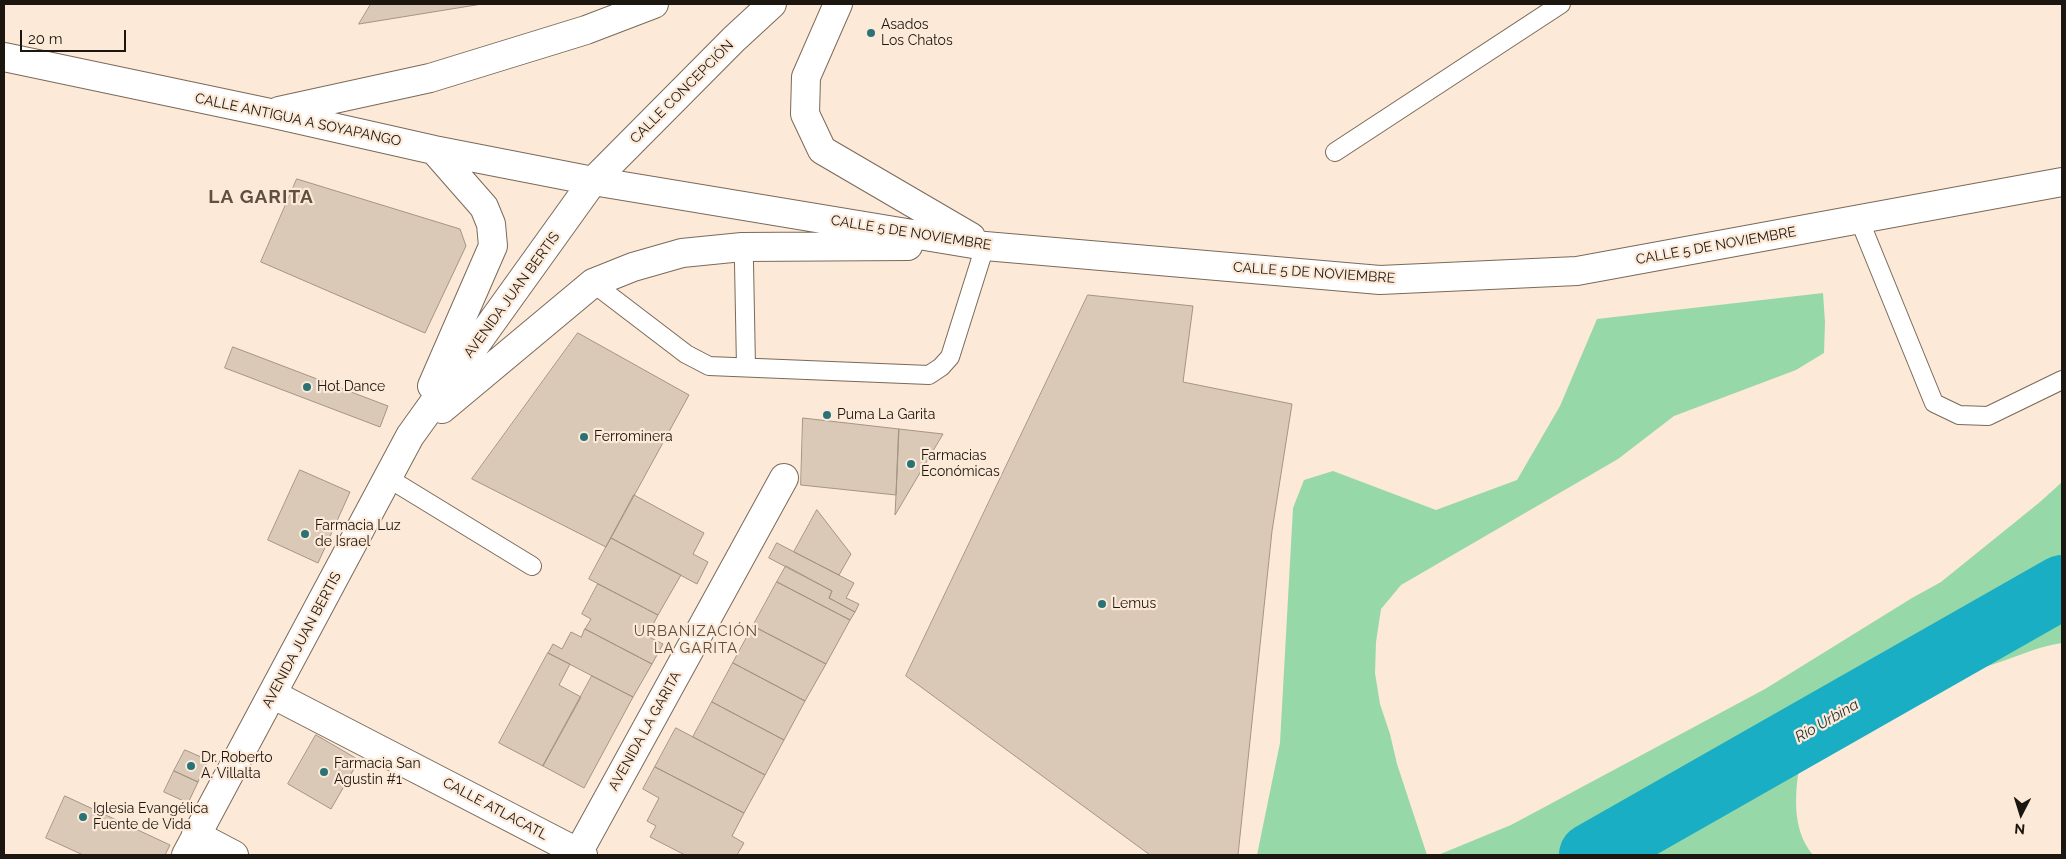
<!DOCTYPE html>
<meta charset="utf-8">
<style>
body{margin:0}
#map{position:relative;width:2066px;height:859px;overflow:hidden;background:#fce9d7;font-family:Raleway,sans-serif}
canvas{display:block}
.frame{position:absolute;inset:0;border:5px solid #1c1610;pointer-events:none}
.north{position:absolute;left:1996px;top:789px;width:50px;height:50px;-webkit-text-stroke:4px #fce9d7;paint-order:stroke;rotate:185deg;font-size:14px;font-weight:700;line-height:20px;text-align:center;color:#1c1610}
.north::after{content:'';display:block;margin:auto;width:18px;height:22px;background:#1c1610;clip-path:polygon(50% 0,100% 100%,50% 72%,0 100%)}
.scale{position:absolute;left:20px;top:30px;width:106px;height:22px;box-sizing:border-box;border:2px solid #1c1610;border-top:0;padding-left:6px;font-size:15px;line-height:18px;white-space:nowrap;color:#1c1610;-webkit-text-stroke:4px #fce9d7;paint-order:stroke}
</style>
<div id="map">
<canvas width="2066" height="859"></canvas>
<div class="frame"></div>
<div class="north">N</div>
<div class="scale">20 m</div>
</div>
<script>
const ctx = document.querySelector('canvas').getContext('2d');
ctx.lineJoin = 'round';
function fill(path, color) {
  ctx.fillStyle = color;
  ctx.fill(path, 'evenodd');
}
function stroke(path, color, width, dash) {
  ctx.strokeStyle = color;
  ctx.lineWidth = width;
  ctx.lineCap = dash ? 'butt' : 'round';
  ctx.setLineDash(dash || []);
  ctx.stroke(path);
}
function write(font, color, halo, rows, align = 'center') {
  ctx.font = font + ' Raleway,sans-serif';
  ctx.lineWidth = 4.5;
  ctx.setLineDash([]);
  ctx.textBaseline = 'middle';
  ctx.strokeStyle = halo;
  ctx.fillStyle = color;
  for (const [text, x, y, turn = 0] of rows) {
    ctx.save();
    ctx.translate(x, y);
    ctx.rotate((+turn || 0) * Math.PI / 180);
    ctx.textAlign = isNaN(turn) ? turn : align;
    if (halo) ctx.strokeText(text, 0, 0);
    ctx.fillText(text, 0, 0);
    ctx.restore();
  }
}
const green = new Path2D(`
 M1823,293L1825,322L1824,353L1796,370L1674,416L1618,459L1401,585L1381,609L1376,642L1375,673L1380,704L1390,734L1397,764L1427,855H1257L1280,743L1293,508L1304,480L1333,471L1436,510L1517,480L1560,406L1597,319Z
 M2062,482V643C2039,646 2019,656 1997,663C1925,687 1861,714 1800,761C1795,793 1791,829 1813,855H1438L1511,825L1765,689L1912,598L1941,582L2040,502Z`);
const river = new Path2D(`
 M1591,855L2062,587`);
const building = new Path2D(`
 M371,4H482L359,24Z
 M297,179L460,229L466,246L425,333L261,262Z
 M1088,295L1193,306L1183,382L1292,404L1272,531L1238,855H1150L906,676Z
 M578,333L689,395L606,547L472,479Z
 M233,347L388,406L380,427L225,368Z
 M803,418L899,429L896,495L801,485Z
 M899,429L943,434L895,515L896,495Z
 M300,470L350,492L318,563L268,540Z
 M634,495L704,533L693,554L708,562L697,584L611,538Z
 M817,510L851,554L839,575L794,552Z
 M611,538L681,575L658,615L589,579Z
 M777,543L854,583L846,598L859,604L855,612L829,598L832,591L769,558Z
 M786,566L832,591L829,598L855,612L850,620L777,582Z
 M777,582L850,620L826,664L753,626Z
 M598,584L658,615L647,636L663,644L652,664L585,629L591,619L582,614Z
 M753,626L826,664L805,701L733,663Z
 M585,629L652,664L633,697L548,653L553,644L562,649L571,632L581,637Z
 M548,653L570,664L559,685L581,697L543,766L499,743Z
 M733,663L805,701L784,740L712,702Z
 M592,676L633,697L584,788L543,766Z
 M712,702L784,740L765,775L693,737Z
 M676,728L765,775L744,813L655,767Z
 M316,735L359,760L331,809L288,784Z
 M185,750L208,760L198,782L174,771Z
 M655,767L744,813L732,836L744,843L737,855H685L650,837L656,826L647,821L659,798L643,789Z
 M174,771L198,782L188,803L164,792Z
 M65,796L170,845L165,855H83L46,838Z`);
const lane = new Path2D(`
 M1335,152L1561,4
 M1859,219L1934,403L1959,415L1988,416L2062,380
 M742,247L744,263L746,367
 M593,283L686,354L709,366L929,375L941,367L950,357L985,246
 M388,478L532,566`);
const street = new Path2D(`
 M274,695L583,855
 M196,835L234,855
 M578,853L784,478`);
const secondary = new Path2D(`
 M838,4L806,77L805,114L822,150L971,237
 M4,57L270,113L434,150L593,181L985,246L1380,280L1577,271L2062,182
 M279,111L430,78L586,30L654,4
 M432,386L493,246L491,224L484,207L434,150
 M442,409L593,283L633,267L682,253L742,247L908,246
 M186,855L410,436L593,181L734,39L772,4`);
const markers = [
 [871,33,5,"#297376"],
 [307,387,5,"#297376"],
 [827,415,5,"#297376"],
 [584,437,5,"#297376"],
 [911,464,5,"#297376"],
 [305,534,5,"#297376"],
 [1102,604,5,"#297376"],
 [191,766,5,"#297376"],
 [324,772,5,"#297376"],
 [83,817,5,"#297376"]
];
const poiNames = [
 ["Asados",881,25],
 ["Los Chatos",881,41],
 ["Hot Dance",317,387],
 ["Puma La Garita",837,415],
 ["Ferrominera",594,437],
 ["Farmacias",921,456],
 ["Económicas",921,472],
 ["Farmacia Luz",315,526],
 ["de Israel",315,542],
 ["Lemus",1112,604],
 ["Dr. Roberto",201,758],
 ["A. Villalta",201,774],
 ["Farmacia San",334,764],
 ["Agustin #1",334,780],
 ["Iglesia Evangélica",93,809],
 ["Fuente de Vida",93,825]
];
const streetNames = [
 ["CALLE CONCEPCIÓN",682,92,-45],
 ["CALLE ANTIGUA A SOYAPANGO",298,120,12],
 ["CALLE 5 DE NOVIEMBRE",911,233,9],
 ["CALLE 5 DE NOVIEMBRE",1716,246,-10],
 ["CALLE 5 DE NOVIEMBRE",1314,273,4],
 ["AVENIDA JUAN BERTIS",512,295,-54],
 ["AVENIDA JUAN BERTIS",302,640,-62],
 ["AVENIDA LA GARITA",645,731,-61],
 ["CALLE ATLACATL",495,809,28]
];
const neighbourhoodNames = [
 ["URBANIZACIÓN",696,631],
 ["LA GARITA",696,648]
];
const waterNames = [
 ["Río Urbina",1827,721,-30]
];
const districtNames = [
 ["LA GARITA",261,197]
];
fill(green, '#96d8a8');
stroke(river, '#1aaec4', 64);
fill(building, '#dbc9b8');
stroke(building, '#a59484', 1);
stroke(lane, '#7a6a5a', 20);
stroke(street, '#7a6a5a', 30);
stroke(secondary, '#7a6a5a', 30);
stroke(lane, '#fff', 18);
stroke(street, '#fff', 28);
stroke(secondary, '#fff', 28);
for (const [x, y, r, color] of markers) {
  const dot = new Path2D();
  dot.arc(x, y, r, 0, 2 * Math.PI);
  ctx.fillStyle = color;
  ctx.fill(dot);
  stroke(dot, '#fce9d7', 2);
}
write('14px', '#1c1610', '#fce9d7', poiNames, 'left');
write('14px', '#1c1610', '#fce9d7', streetNames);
ctx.letterSpacing = '1px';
write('15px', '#5f5041', '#fce9d7', neighbourhoodNames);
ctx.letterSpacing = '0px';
write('italic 15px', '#1a3034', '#fce9d7', waterNames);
ctx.letterSpacing = '1px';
write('bold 19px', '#5f5041', '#fce9d7', districtNames);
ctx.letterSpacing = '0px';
</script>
